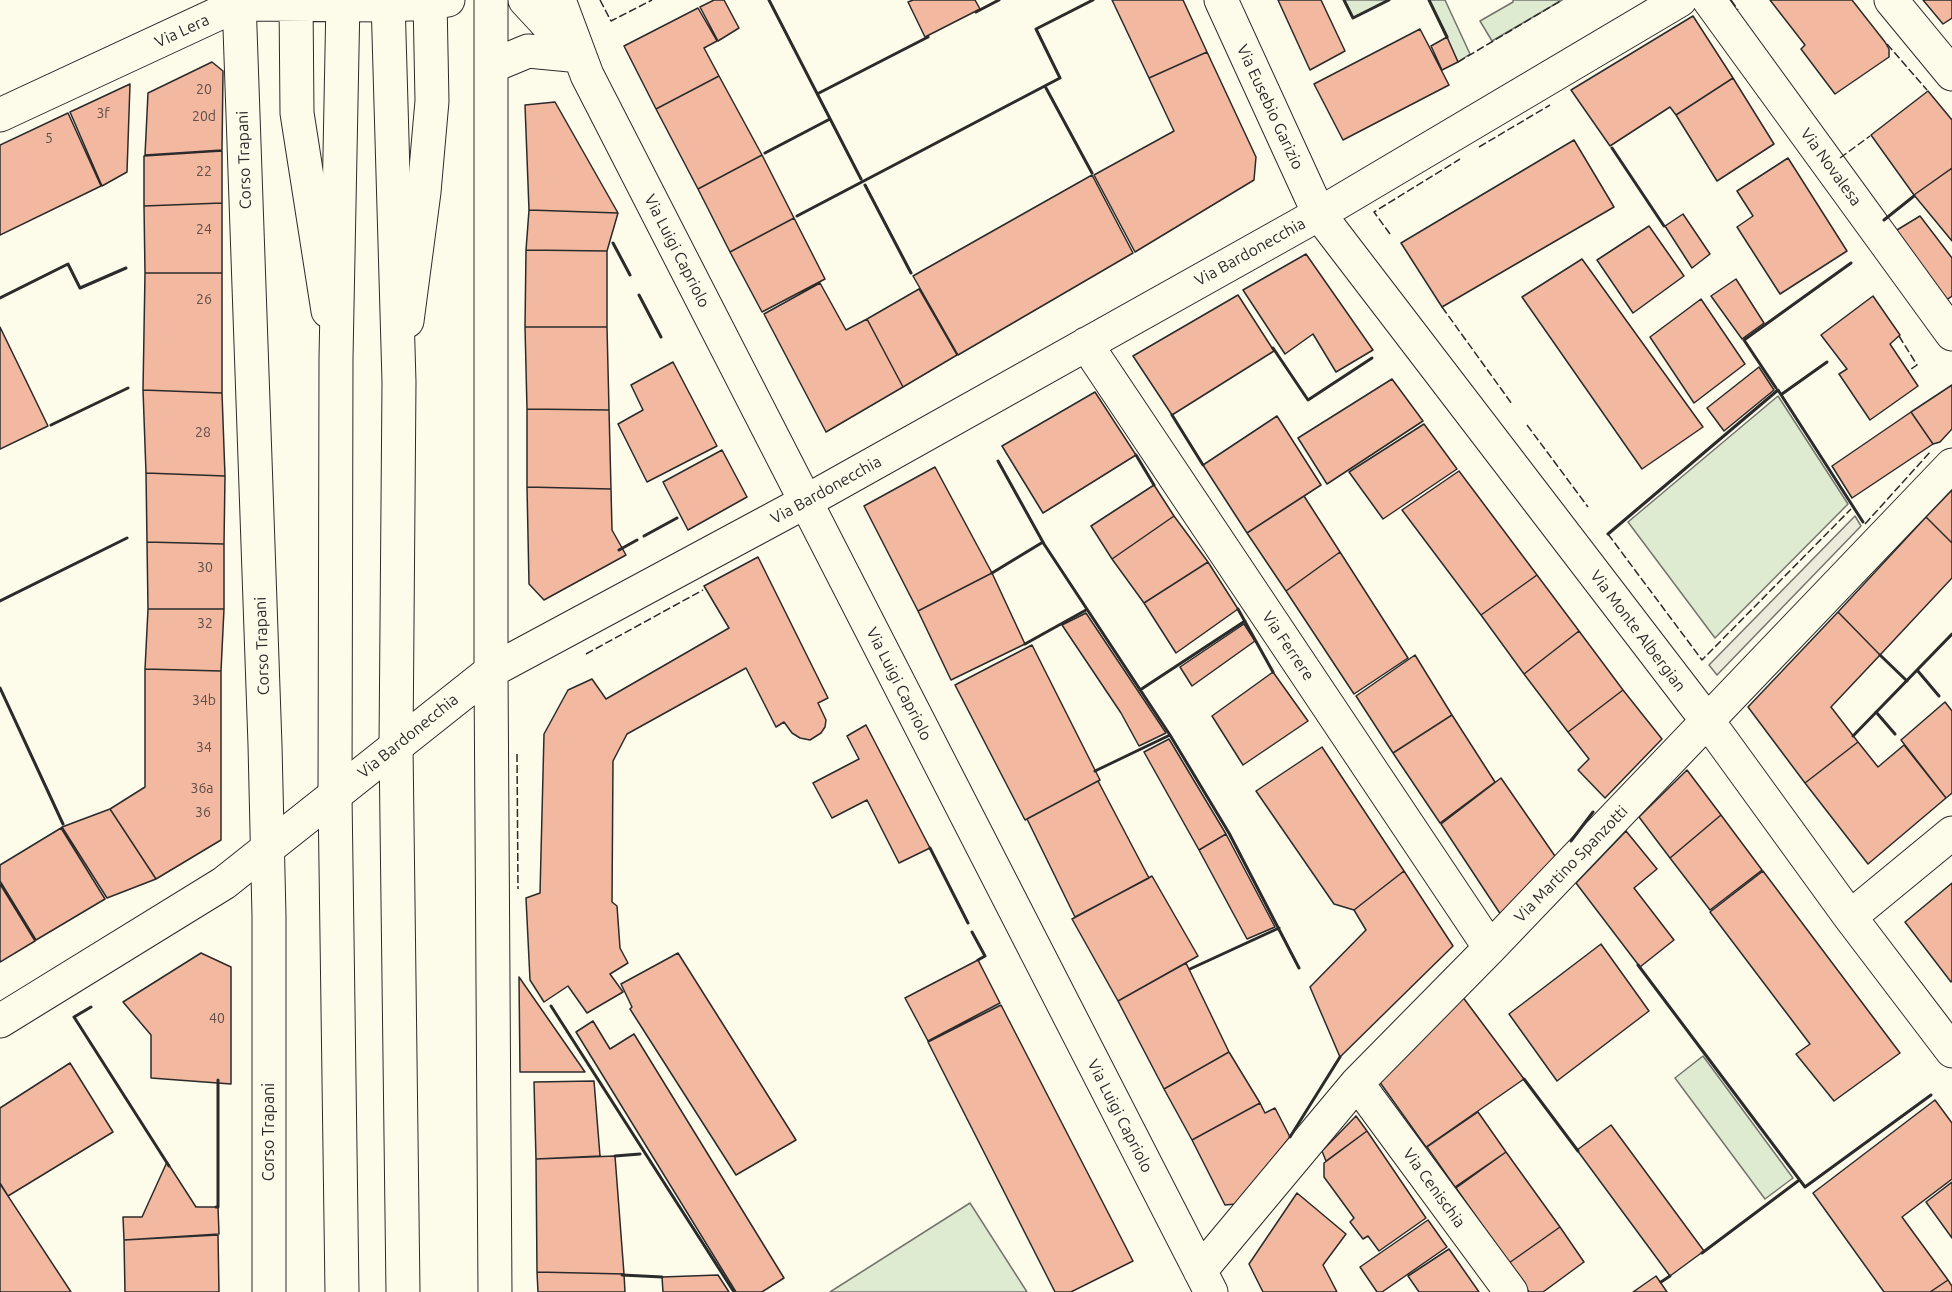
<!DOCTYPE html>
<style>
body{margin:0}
canvas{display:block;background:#fdfbea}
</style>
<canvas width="1952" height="1292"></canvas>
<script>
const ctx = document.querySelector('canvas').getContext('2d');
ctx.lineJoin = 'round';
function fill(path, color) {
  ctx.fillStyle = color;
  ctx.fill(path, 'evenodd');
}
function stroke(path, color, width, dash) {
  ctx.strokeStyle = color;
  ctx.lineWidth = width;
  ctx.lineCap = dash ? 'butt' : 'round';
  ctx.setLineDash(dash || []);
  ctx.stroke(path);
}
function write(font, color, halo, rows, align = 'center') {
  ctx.font = font + ' Ubuntu,sans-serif';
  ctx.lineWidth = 4.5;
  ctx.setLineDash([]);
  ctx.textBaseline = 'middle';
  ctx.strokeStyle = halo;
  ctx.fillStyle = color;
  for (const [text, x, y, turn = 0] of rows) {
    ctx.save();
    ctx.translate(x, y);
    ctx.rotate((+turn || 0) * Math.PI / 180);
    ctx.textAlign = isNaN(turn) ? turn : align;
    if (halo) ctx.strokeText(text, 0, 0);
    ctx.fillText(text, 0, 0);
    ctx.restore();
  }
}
const green = new Path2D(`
 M1344,0H1389L1353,18Z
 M1429,0H1445L1470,54L1458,62Z
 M1513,0H1562L1492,41L1480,21L1513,2Z
 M1778,396L1848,504L1715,638L1628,522Z
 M1703,1056L1793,1178L1765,1199L1675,1078Z
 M970,1203L1027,1292H830Z`);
const parking = new Path2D(`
 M1855,516L1861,526L1717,675L1709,665Z`);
const building = new Path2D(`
 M714,0H724L739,28L718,41L700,7Z
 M913,0H975L980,9L925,37L908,2Z
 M1112,0H1183L1207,52L1149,78Z
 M1278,0H1321L1345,51L1310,70Z
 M1770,0H1852L1885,42L1889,49V57L1835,94L1801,49L1805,45Z
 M1923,0H1952V18L1943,24Z
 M698,8L717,41L704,48L719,76L656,109L624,46Z
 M1693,16L1733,78L1676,115L1670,107L1610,146L1571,90Z
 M1420,29L1449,85L1343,140L1314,84Z
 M1447,37L1458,62L1442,70L1431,46Z
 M1207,52L1256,157L1254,180L1135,252L1094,175L1174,131L1149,78Z
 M212,62L223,71L222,150L145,155L148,93Z
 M719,76L762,155L698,189L656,109Z
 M1733,78L1774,144L1717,181L1676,115Z
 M130,84L127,172L102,186L70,112Z
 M1928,91L1952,120V168L1914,195L1871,135Z
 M555,102L618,213L529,210L525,105Z
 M68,113L101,186L0,235V145Z
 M1574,140L1614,207L1442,307L1401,243Z
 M222,151V203L144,206V156Z
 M762,155L794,218L730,252L698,189Z
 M1788,158L1847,251L1780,294L1737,227L1753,216L1737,191Z
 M1952,168V241L1914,195Z
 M1092,175L1133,253L958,355L913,276Z
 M222,203V273H145L144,206Z
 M529,210L618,213L607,251L526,250Z
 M1683,214L1710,254L1692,268L1665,226Z
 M1920,216L1952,258V296L1942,303L1892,233Z
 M794,218L825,279L762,312L730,252Z
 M1649,226L1684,276L1633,313L1597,260Z
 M526,250L607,251V327H525Z
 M1306,254L1373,350L1336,372L1313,334L1285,354L1243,290Z
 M1582,259L1703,427L1642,469L1522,297Z
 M145,273H222V393L143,390Z
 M1736,279L1764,323L1742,339L1711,296Z
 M820,283L846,330L867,319L903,387L826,432L764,314Z
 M919,289L957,355L903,387L867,319Z
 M1238,295L1274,351L1172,415L1133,356Z
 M1873,296L1900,335L1890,344L1918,386L1870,420L1839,374L1847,369L1821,335Z
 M1701,299L1745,364L1694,403L1650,337Z
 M0,327L48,426L0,449Z
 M525,327H607L609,410L527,409Z
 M673,362L717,446L647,482L618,424L643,410L631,385Z
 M1759,367L1774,390L1724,431L1707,408Z
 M1392,379L1423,421L1327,484L1298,438Z
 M1952,385V429L1940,442L1933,444L1911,412Z
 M143,390L222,393L225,476L146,473Z
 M1095,392L1136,455L1043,513L1002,446Z
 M527,409L609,410L611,489L527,487Z
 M1911,412L1933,444L1852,498L1832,466Z
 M1277,416L1321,485L1247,533L1203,465Z
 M1424,424L1457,469L1383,519L1349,472Z
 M722,450L747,497L688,530L663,482Z
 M935,467L992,573L918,611L864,506Z
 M1459,471L1537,575L1481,615L1402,510Z
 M146,473L225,476L224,544L147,542Z
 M1154,485L1174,516L1112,559L1091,526Z
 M527,487L611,489L612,530L626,555L544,600L529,584Z
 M1952,490V543L1926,517Z
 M1304,496L1340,552L1286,591L1247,533Z
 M1174,516L1208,562L1144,603L1112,559Z
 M1926,517L1952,543V578L1880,655L1838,612Z
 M147,542L224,544V609H148Z
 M1340,552L1408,658L1354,694L1286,591Z
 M758,557L828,698L818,703L826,720L825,727L821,733L810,740L800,738L792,733L784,722L776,727L746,668L627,734L613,761L612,902L617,906L620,948L628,963L610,974L623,992L587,1013L568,986L544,1002L530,980L526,898L540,893L544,734L568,690L592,679L606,699L729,628L704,586Z
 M1208,562L1238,609L1176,653L1144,603Z
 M992,573L1025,644L951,680L918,611Z
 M1537,575L1579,631L1524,674L1481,615Z
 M148,609H224L221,671L145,669Z
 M1838,612L1880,655L1831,707L1858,742L1805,783L1748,707Z
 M1086,613L1166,733L1139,746L1121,713L1062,625Z
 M1244,624L1255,641L1192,686L1180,667Z
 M1579,631L1623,690L1568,732L1524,674Z
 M1032,645L1100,780L1025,820L955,685Z
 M1415,655L1452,715L1393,753L1356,696Z
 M145,669L221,671V840L156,879L110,809L145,787Z
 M1273,672L1308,721L1243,765L1212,716Z
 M1623,690L1662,739L1605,798L1578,770L1589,759L1568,732Z
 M1945,702L1952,711V793L1946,798L1901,740Z
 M1452,715L1495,782L1440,823L1393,753Z
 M866,725L930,848L899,863L867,800L832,818L813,783L859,759L847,736Z
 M1169,739L1226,834L1199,850L1144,752Z
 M1858,742L1878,767L1904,745L1946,798L1868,864L1805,783Z
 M1322,747L1404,871L1354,910L1334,904L1256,791Z
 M1687,770L1721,815L1670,858L1639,817Z
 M1501,778L1557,859L1501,915L1441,824Z
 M1098,781L1149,878L1075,917L1027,819Z
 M110,809L156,879L107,898L62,827Z
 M1721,815L1762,870L1710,910L1670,858Z
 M61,828L105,899L36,940L0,881V865Z
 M1626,831L1657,869L1634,888L1674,940L1640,967L1576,883Z
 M1226,834L1275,927L1247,939L1199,850Z
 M1404,871L1453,946L1340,1057L1310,987L1366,930L1354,910Z
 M1763,871L1900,1053L1834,1101L1796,1054L1810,1044L1710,912Z
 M1152,876L1198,956L1118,1001L1072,919Z
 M1952,883V981L1951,982L1905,922Z
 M0,884L35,941L0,962Z
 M1601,944L1649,1011L1557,1081L1509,1014Z
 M201,953L231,967V1084L151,1078V1035L123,1002Z
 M678,953L796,1140L736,1175L630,1009L632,1007L621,984Z
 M978,960L1000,1003L928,1041L905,998Z
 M1186,963L1229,1052L1164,1089L1118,1001Z
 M519,977L585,1072H520Z
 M1462,996L1524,1079L1426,1147L1379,1081Z
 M1001,1005L1133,1261L1071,1292H1055L928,1042Z
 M593,1021L610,1049L634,1034L784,1278L762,1292H736L576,1032Z
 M1229,1052L1260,1103L1192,1140L1164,1089Z
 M70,1063L113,1132L8,1196L0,1183V1108Z
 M594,1081L600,1156L536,1159L534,1082Z
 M1935,1100L1952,1123V1179L1902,1217L1948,1280L1930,1292H1884L1813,1193Z
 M1260,1103L1265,1113L1275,1108L1290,1137L1236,1204L1225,1205L1192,1140Z
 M1478,1112L1506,1152L1455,1187L1427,1147Z
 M1356,1116L1367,1131L1326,1161L1322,1151Z
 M1611,1125L1704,1251L1670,1276L1577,1150Z
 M1367,1131L1426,1218L1379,1251L1368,1236L1363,1239L1350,1222L1354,1218L1324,1177V1163Z
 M1506,1152L1560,1227L1509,1263L1456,1188Z
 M615,1156L624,1274L537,1272L536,1159Z
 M167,1162L196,1207H218L219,1234L124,1240L123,1217H142Z
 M1952,1182V1238L1926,1202Z
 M0,1184L71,1292H0Z
 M1297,1193L1346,1234L1323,1265L1337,1292H1263L1249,1264Z
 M1428,1220L1447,1247L1382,1292H1377L1360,1267Z
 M1560,1227L1584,1262L1543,1292H1529L1509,1263Z
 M218,1235L219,1292H125L124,1240Z
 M1449,1249L1479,1292H1419L1408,1276Z
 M537,1272L624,1274L625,1292H538Z
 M718,1275L729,1292H663L662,1277Z
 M1656,1276L1667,1292H1633Z
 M1948,1280L1952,1286V1292H1930Z`);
const minor = new Path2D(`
 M239,0L265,745L269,916V1292
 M296,0L297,113L328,311
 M491,0V671L495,1292
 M525,0L549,26L567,51
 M559,0L587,75L1211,1292
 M1221,0L1319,214L1715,731L1850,917L1952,1051
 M1709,0L1952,334
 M1891,0L1952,74
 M492,66L528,51L570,55
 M0,115L239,4L388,5L430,3L448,0
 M407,321L424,192L432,101L430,0
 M1086,344L1490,948
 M1850,917L1952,833
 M0,1021L224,883L491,671L805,502L1319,214L1680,0
 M1357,1083L1511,1292
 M1200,1271L1357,1083L1490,948L1952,465`);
const major = new Path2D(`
 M388,0L399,382L396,745L403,1292
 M342,1292L335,795L336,358L343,0`);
const fence = new Path2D(`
 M600,0L611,21L652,0
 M1731,0L1738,10
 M1887,44L1927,90
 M1458,62L1562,0
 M1479,147L1550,105
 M1840,158L1870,136
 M1390,234L1374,212L1460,159
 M1442,307L1512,404
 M1899,336L1917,365L1908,371
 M1527,425L1588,507
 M1865,524L1931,451
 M1608,534L1702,660L1851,509
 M586,654L703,590
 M517,754L518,889`);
const wall = new Path2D(`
 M769,0L861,179
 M1344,0L1353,18L1389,0
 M1429,0L1447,37
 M976,12L999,0
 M1046,88L1092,173
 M819,93L928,37
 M1612,148L1664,226
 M765,153L828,120
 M865,185L911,273
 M797,216L1060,78L1036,29L1093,0
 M1884,220L1914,196
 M613,243L630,275
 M639,295L661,337
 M0,298L68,264L80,288L126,268
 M1273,348L1308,400L1372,358
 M1776,388L1744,340L1851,263
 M1782,394L1827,362
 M1172,415L1203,465
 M51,425L128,388
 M1136,455L1154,485
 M998,461L1044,544L1170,735L1229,833L1299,968
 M1608,534L1778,390L1863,522
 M644,536L677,518
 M619,550L637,540
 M992,573L1043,542
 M0,601L127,538
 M1238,609L1273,672
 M1025,644L1086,610
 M1880,655L1907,681
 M1917,670L1939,696
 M0,688L63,824
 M1140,690L1245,621
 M1876,712L1895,734
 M1853,736L1952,634
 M1095,771L1170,735
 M1571,841L1593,812
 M930,848L968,923
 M972,932L985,956L978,960
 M1638,965L1805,1187L1931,1095
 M1190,969L1279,928
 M551,1006L734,1292
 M91,1007L74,1017L169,1166
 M1524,1079L1578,1151
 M1290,1137L1340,1057
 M615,1156L640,1154
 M216,1207H218V1080
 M1702,1253L1798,1181
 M622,1275L662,1277
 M1661,1282L1670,1276`);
const numberNames = [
 ["20",204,89],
 ["3f",103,113],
 ["20d",204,116],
 ["5",49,138],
 ["22",204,171],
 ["24",204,229],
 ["26",204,299],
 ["28",203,432],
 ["30",205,567],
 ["32",205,623],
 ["34b",204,700],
 ["34",204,747],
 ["36a",202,788],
 ["36",203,812],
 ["40",217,1018]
];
const streetNames = [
 ["Via Lera",182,31,-25],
 ["Via Eusebio Garizio",1270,107,65],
 ["Corso Trapani",244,160,-92],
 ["Via Novalesa",1831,167,54],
 ["Via Luigi Capriolo",677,251,63],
 ["Via Bardonecchia",1250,252,-29],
 ["Via Bardonecchia",826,490,-29],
 ["Via Monte Albergian",1638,631,53],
 ["Corso Trapani",262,646,-92],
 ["Via Ferrere",1288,646,56],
 ["Via Luigi Capriolo",899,684,63],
 ["Via Bardonecchia",408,736,-39],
 ["Via Martino Spanzotti",1571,864,-46],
 ["Via Luigi Capriolo",1120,1116,63],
 ["Corso Trapani",269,1132,-90],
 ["Via Cenischia",1434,1188,54]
];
fill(green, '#deebd1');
stroke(green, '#74746e', 1.5);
fill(parking, '#eceadb');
stroke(parking, '#74746e', 1.5);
fill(building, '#f2b8a0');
stroke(building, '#2b2b2b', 1.5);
stroke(minor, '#2b2b2b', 35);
stroke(major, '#2b2b2b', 35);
stroke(minor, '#fdfbea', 33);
stroke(major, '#fdfbea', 33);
stroke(fence, '#2b2b2b', 1.5, [8, 3]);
stroke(wall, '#2b2b2b', 3);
write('14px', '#5d4e48', null, numberNames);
write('16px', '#2b2b2b', '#fdfbea', streetNames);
</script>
